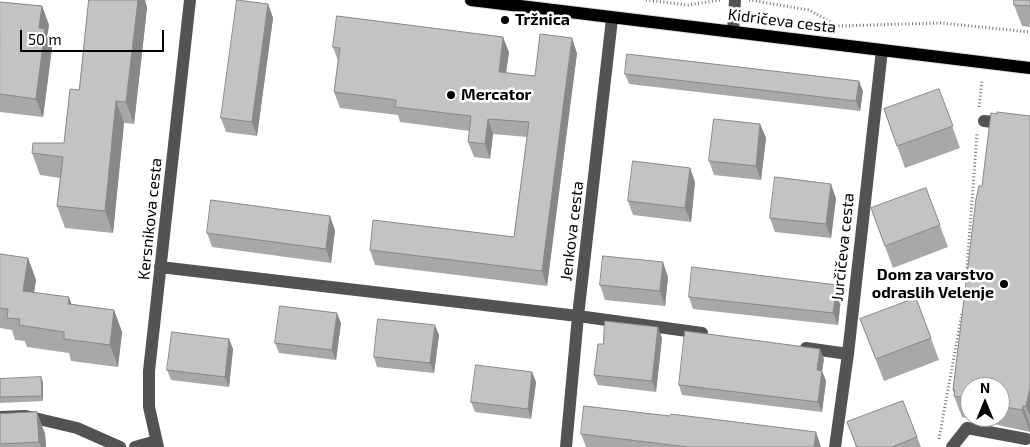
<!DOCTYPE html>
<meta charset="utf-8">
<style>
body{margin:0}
#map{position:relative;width:1030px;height:447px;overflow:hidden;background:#fff;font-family:"Exo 2",sans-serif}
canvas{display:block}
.north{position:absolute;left:960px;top:377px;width:50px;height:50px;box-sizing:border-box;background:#fff;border:1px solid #999;border-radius:50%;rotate:0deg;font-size:14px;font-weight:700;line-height:20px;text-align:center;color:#000}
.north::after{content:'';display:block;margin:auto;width:18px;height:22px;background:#000;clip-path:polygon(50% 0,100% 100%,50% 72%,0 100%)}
.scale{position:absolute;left:20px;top:30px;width:144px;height:22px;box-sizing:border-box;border:2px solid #000;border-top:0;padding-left:6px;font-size:15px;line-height:18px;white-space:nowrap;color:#000;-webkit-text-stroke:4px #fff;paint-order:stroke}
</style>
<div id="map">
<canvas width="1030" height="447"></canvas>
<div class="north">N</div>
<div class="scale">50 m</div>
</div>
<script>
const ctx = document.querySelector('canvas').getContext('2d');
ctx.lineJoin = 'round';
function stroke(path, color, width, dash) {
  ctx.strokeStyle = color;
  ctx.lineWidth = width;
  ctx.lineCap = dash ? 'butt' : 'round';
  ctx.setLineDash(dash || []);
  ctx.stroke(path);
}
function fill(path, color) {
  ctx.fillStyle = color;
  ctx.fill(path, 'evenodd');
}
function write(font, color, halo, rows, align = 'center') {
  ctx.font = font + ' "Exo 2",sans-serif';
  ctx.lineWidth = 5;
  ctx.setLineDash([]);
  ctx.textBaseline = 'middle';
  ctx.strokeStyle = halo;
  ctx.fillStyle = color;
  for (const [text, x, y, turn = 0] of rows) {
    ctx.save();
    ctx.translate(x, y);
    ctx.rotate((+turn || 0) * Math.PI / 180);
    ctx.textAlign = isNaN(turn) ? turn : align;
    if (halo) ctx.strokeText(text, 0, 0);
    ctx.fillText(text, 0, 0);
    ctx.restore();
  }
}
const path = new Path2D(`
 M646,0L688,5L720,0
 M749,0L809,10L838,26L941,23L1030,32
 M979,107L982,80
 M966,282L977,133
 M939,439L962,313`);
const minor = new Path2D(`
 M733,31L735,0
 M984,121L1030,126
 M160,267L578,316L702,333
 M806,348L848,354
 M0,417L26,416L77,428L120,447
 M135,447L156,441
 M158,447L149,407V371L190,0
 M566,447L578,316L612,19
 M835,447L848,354L882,50
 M952,447L967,428L1026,439`);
const major = new Path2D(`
 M471,0C657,24 844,44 1030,68`);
const wall = new Path2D(`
 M89,0H145L147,8L134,124L124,123L113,233L65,228L57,206L60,178L40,175L32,153L64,143L79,90Z
 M1030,0V27L1022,26L1014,5Z
 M0,2L42,6L49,25L47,37L52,48L43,117L0,112Z
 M268,4L273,18L257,136L226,132L221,118Z
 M333,47L509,52L506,73L535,76L577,53L547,286L375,265L370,250L514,237L527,137L493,134L490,159L474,157L468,142L470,131L400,122L398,115L340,108L334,92L338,61Z
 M625,74L863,91L860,111L629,84Z
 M939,89L960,148L905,168L884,109Z
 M1030,116V432L962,417L954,396V394L953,390L982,186ZM970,387H1000V417H970Z
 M760,124L766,138L761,180L714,175L709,161Z
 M690,168L695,182L691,222L633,215L628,201Z
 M926,188L948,247L893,268L871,208Z
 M836,198L831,238L775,232L770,218Z
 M335,230L331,263L212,247L207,233Z
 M0,254L28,258L36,280L34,292L72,304L114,310L122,332L118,367L71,361L69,353L27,347L25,341L15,340L12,330L0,328Z
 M668,277L665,306L605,300L600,285Z
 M689,297L841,298L838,325L693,309Z
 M916,298L939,360L884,381L860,319Z
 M341,323L336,360L279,353L275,343Z
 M439,335L434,373L377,367L374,357Z
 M662,338L656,392L598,385L594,375L603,344Z
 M229,339L233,349L229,387L171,380L167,370Z
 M824,359L822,371L826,381L822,412L682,395L679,385Z
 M532,372L536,382L531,419L475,412L471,402Z
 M0,379L43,382V401L0,403Z
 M903,401L921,447H856L847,422Z
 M37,412L45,434L46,447H0V414Z
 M581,434L821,447H586Z`);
const shadedWall = new Path2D(`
 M138,0H145L147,8L134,124L126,102Z
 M268,4L273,18L257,136L252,122Z
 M42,6L49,25L47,37L52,48L43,117L36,99L39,28Z
 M503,37L509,52L504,87L499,72Z
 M572,38L577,53L547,286L542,271Z
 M859,81L863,91L860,111L856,101Z
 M116,101L124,123L113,233L105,211Z
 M488,119L493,134L490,159L485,144Z
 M760,124L766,138L761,180L756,166Z
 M690,168L695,182L691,222L685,208Z
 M831,184L836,198L831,238L826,224Z
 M330,216L335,230L331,263L326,249Z
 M28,258L36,280L31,313L23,291Z
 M663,262L668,277L665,306L660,291Z
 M837,285L841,298L838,325L833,313Z
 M69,297L77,319L68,304Z
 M114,310L122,332L118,367L110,345Z
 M337,313L341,323L336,360L332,350Z
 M435,325L439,335L434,373L430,363Z
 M658,327L662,338L656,392L652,381Z
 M229,339L233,349L229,387L225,377Z
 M820,349L824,359L822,371L826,381L822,412L818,402L817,370Z
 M532,372L536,382L531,419L528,409Z
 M41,377L43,382V401L42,396Z
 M1030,388V416L1026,406Z
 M1023,406L1030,426V432L1022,410Z
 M37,412L45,434L46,447H41L39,442Z
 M816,432L821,447H814Z`);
const building = new Path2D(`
 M89,0H138L126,102L116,101L105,211L57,206L63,157L32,153L33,143H64L70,89L79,90Z
 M237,0L268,4L252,122L221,118Z
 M1014,0H1030V6L1014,5Z
 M0,2L42,6L39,28L45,29L36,99L0,94Z
 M337,16L503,37L499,72L535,76L540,34L572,38L542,271L370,250L373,220L514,237L529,122L488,119L485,144L468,142L471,116L395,107L396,100L334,92L340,48L333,47Z
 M627,54L859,81L856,101L625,74Z
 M939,89L953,126L897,146L884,109Z
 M997,112L1030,116V388L1026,406H1023L1022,410L1000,406V387H970V399L954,396L955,390H953L976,199L979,186H982L991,113L997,114Z
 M714,119L760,124L756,166L709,161Z
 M633,161L690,168L685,208L628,201Z
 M775,177L831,184L826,224L770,218Z
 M926,188L940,225L885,246L871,208Z
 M211,200L330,216L326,249L207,233Z
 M0,254L28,258L23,291L69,297L68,304L114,310L110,345L64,339V332L19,325L20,319L7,318L8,309L0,308Z
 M603,256L663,262L660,291L600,285Z
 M692,267L837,285L833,313L689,297Z
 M916,298L931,338L876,359L860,319Z
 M280,306L337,313L332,350L275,343Z
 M378,319L435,325L430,363L374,357Z
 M605,321L658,327L652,381L594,375L598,344H603Z
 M685,331L820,349L817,370L822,371L818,402L679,385Z
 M172,332L229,339L225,377L167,370Z
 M476,365L532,372L528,409L471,402Z
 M41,377L42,396L0,397V379Z
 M903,401L917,437L892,447H857L847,422Z
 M584,406L670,416L671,414L816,432L814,447H688L581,434Z
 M37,412L39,442L0,444V414Z`);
const markers = [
 [505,20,5,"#000"],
 [451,95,5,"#000"],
 [1004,284,5,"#000"]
];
const poiNames = [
 ["Tržnica",515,20],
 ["Mercator",461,95],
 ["Dom za varstvo",994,275,"right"],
 ["odraslih Velenje",994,293,"right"]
];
const streetNames = [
 ["Kidričeva cesta",782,21,7],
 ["Kersnikova cesta",150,219,-84],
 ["Jenkova cesta",572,231,-83],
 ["Jurčičeva cesta",843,247,-84]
];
stroke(major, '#dbdbdb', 14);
stroke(path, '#757575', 3, [1, 2.5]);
stroke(minor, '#535353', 12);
stroke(major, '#000', 12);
fill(wall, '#a8a8a8');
fill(shadedWall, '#888');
fill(building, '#c3c3c3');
stroke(building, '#888', 1);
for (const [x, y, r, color] of markers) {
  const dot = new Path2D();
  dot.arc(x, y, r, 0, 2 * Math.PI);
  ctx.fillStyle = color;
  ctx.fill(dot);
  stroke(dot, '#fff', 2);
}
write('bold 16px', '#000', '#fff', poiNames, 'left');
write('16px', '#000', '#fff', streetNames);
</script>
